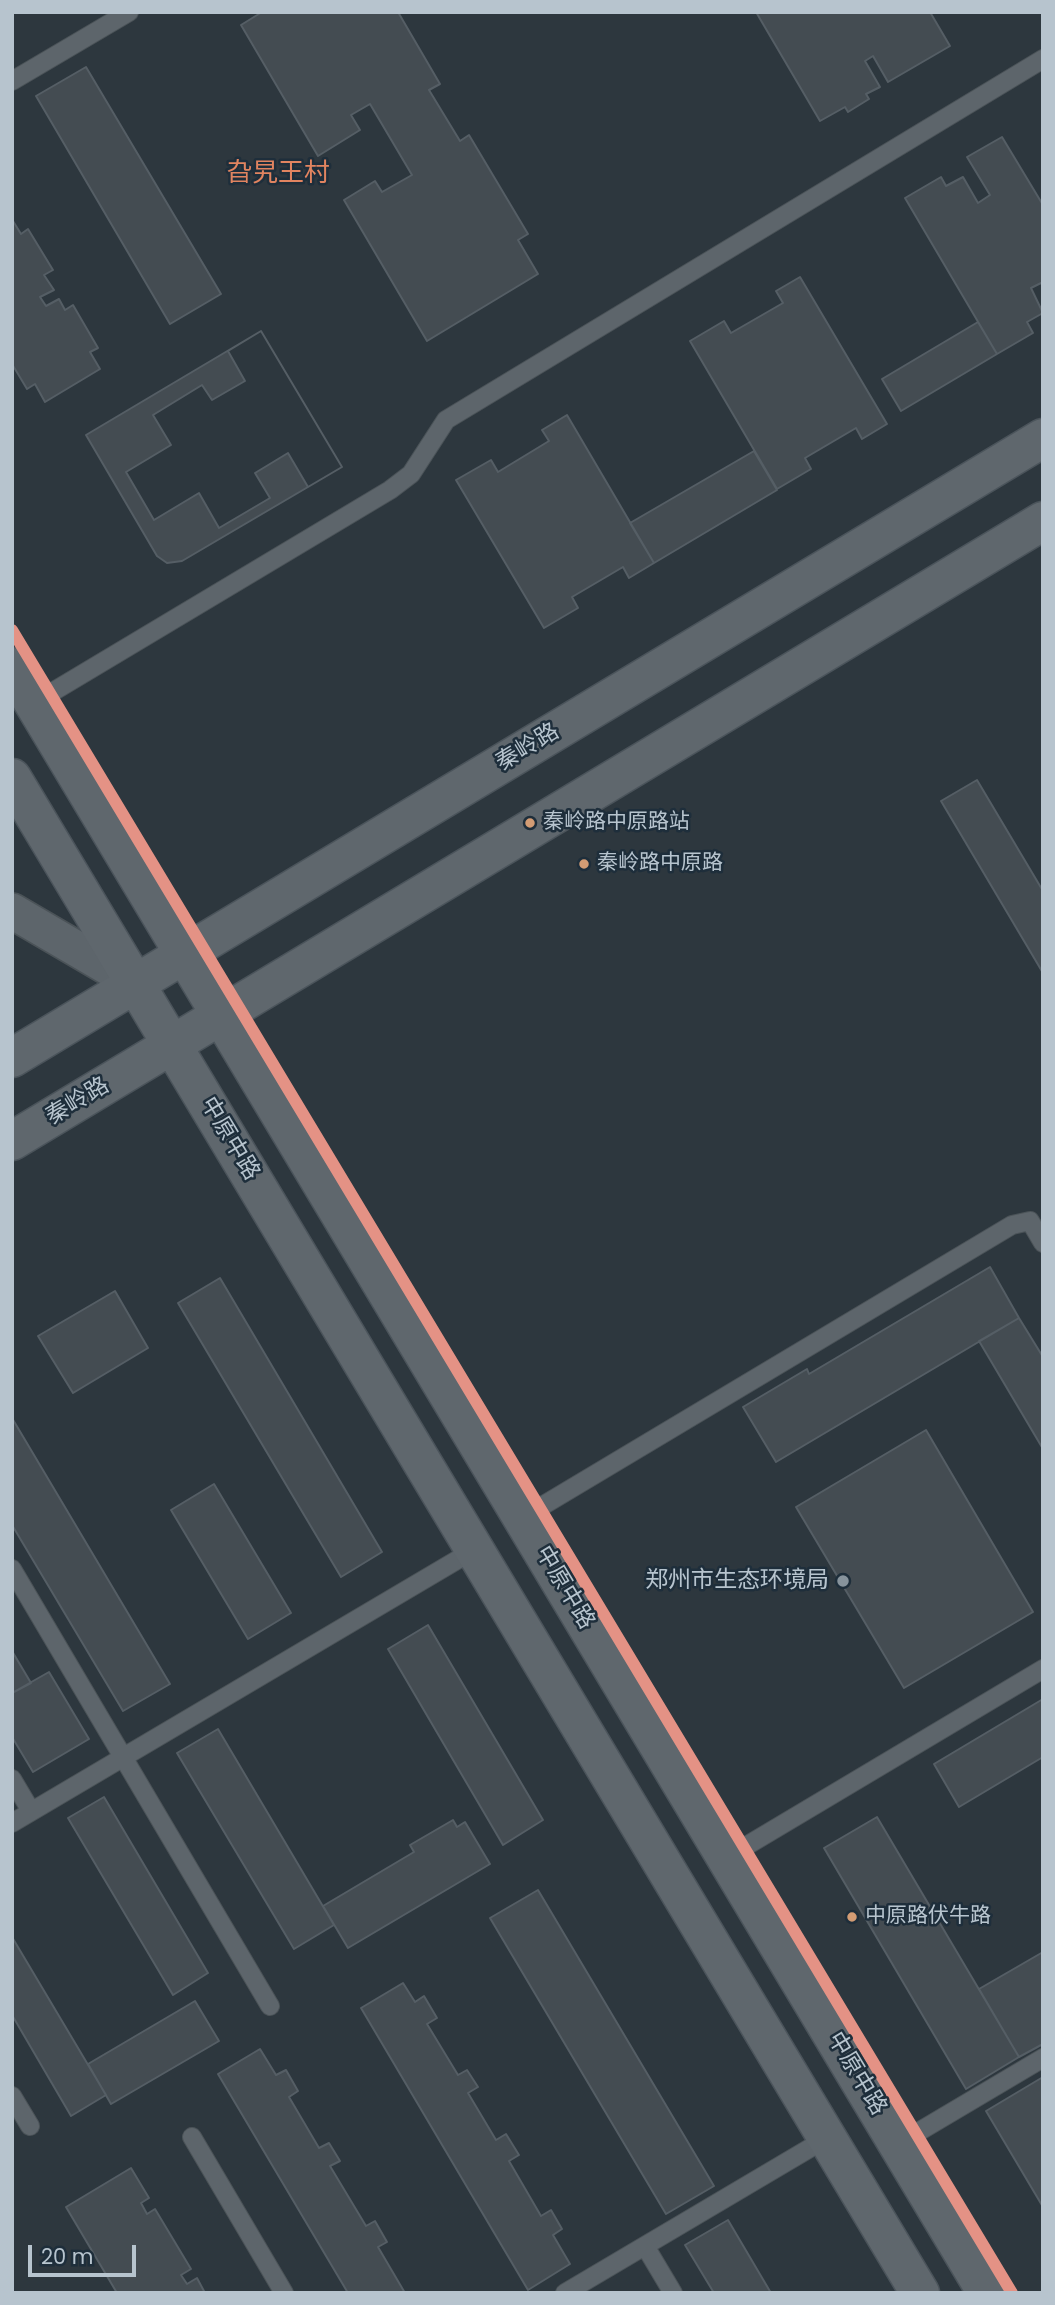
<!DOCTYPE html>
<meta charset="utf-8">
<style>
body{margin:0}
#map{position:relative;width:1055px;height:2305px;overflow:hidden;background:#2d373e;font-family:Poppins,sans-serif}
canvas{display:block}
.frame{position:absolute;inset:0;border:14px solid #b7c4ce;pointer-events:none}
.scale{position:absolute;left:28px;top:2245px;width:108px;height:32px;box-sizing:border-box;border:4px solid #b7c4ce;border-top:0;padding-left:9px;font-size:21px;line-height:24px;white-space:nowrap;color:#b7c4ce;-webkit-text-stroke:5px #1e2e3b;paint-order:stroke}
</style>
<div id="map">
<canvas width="1055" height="2305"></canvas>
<div class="frame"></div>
<div class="scale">20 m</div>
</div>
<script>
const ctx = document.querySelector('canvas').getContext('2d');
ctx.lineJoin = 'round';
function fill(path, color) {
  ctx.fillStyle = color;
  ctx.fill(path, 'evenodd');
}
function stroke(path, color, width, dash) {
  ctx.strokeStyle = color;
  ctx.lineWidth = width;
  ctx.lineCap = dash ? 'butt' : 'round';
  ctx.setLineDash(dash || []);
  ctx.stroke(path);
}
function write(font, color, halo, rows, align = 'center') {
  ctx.font = font + ' Poppins,"Noto Sans SC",sans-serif';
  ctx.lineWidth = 5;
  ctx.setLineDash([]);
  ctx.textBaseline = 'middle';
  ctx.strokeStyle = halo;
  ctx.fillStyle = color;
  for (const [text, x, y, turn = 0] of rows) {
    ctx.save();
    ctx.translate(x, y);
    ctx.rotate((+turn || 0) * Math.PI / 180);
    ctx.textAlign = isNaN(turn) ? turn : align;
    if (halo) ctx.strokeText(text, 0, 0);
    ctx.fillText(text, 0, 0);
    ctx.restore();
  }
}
const building = new Path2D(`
 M262,12H398L440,84L429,90L460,141L469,135L528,234L518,240L538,274L427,341L344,200L375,181L382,192L412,175L370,104L351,115L360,130L318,156L241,25Z
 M756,12H930L950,46L888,82L873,56L865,61L880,87L866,94L869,99L848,112L845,107L820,121Z
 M86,67L221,294L170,324L36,96Z
 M1002,137L1043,205V286L1041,283L1031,288L1043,313L1027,322L1033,333L997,354L905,198L941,177L946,186L963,177L978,203L990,195L967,157Z
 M13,221L21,234L28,229L53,270L44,275L54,290L40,297L46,306L59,299L65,310L73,305L98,348L90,352L100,369L45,402L35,384L27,389L12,364Z
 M800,277L887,424L862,439L856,428L805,458L811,469L777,489L690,341L724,321L731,333L783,303L776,291Z
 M978,322L997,354L901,411L882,379Z
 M261,331L342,467L308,487L288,453L255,473L270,498L219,528L199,493L154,520L126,472L171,445L153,415L202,385L212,400L245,381L228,351Z
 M261,331L342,467L182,561L167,563L157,556L86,435Z
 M567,415L654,563L629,578L623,567L572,597L578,608L544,628L456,480L491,460L498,472L549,441L542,430Z
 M754,451L777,490L654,563L630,523Z
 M977,780L1043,891V973L941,801Z
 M990,1267L1019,1318L776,1462L743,1407L807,1369L809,1374Z
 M220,1278L382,1552L341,1577L178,1303Z
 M115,1291L148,1348L73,1393L38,1336Z
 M1019,1318L1043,1357V1449L979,1341Z
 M12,1418L170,1684L123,1711L12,1525Z
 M926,1430L1033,1612L904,1688L796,1507Z
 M214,1484L291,1613L248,1639L171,1510Z
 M428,1625L543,1820L503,1845L388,1649Z
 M12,1651L31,1683L12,1693Z
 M49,1672L89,1739L33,1772L12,1737V1693Z
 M1043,1699V1757L959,1807L934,1764Z
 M218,1729L334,1925L294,1949L177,1753Z
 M104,1797L208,1973L173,1995L68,1818Z
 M877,1817L1019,2057L966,2089L824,1848Z
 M453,1820L457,1827L465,1822L490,1864L348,1948L323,1906L414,1852L410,1845Z
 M538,1890L714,2186L666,2214L490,1918Z
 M12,1937L106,2095L71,2116L12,2015Z
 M1043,1952V2044L1019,2057L979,1989Z
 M403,1983L415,2002L424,1996L437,2018L427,2024L458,2075L467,2070L478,2087L468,2093L496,2140L506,2134L519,2155L509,2161L541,2216L551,2210L562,2229L553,2235L570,2264L528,2290L361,2008Z
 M195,2001L219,2041L111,2104L88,2064Z
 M260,2049L276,2075L286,2070L298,2091L289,2097L319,2148L329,2143L340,2161L330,2166L366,2226L375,2221L387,2242L378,2247L405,2293H348L218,2074Z
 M1043,2077V2207L986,2111Z
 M131,2168L149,2198L141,2203L147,2214L155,2209L191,2269L181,2275L187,2284L197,2278L205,2293H117L66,2207Z
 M728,2220L771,2293H714L685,2245Z`);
const lane = new Path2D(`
 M12,81L129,12
 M34,703L390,490L411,474L446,420L1043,59
 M522,1518L1012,1225L1030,1221L1043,1243
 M12,1569L270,2006
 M12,1779L31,1811
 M12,1823L474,1550
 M726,1858L1043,1669
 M12,2096L30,2126
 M192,2137L284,2293
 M898,2144L1043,2058
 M645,2246L673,2293
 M565,2293L827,2138`);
const street = new Path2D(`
 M12,911L135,983`);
const primary = new Path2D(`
 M12,667L987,2293
 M12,778L920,2293
 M12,1058L1043,438
 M12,1141L1043,521`);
const metro1 = new Path2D(`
 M12,630L1012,2293`);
const markers = [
 [530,823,6,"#d39c74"],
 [584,864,6,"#d39c74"],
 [843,1581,7,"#87939c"],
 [852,1917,6,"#d39c74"]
];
const busNames = [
 ["秦岭路中原路站",543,823],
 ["秦岭路中原路",597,864],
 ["中原路伏牛路",865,1917]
];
const streetNames = [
 ["秦岭路",528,748,-31],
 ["秦岭路",78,1102,-31],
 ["中原中路",229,1139,59],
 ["中原中路",564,1588,59],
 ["中原中路",856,2074,59]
];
const poiNames = [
 ["郑州市生态环境局",829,1581]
];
const quarterNames = [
 ["旮旯王村",278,174]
];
fill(building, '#444c52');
stroke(building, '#555e65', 2);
stroke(lane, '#4b5358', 20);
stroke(street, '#4b5358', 38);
stroke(primary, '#4b545b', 41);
stroke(lane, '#5d656b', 18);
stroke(street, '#5d656b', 35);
stroke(primary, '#5f676d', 38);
stroke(metro1, '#e49285', 12);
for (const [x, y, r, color] of markers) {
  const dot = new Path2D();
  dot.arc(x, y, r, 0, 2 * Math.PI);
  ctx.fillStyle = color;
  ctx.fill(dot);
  stroke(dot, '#1e2e3b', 2.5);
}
write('21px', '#b7c4ce', '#1e2e3b', busNames, 'left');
write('23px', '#b7c4ce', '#1e2e3b', streetNames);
write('23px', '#b7c4ce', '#1e2e3b', poiNames, 'right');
write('26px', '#e18460', '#1e2e3b', quarterNames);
</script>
